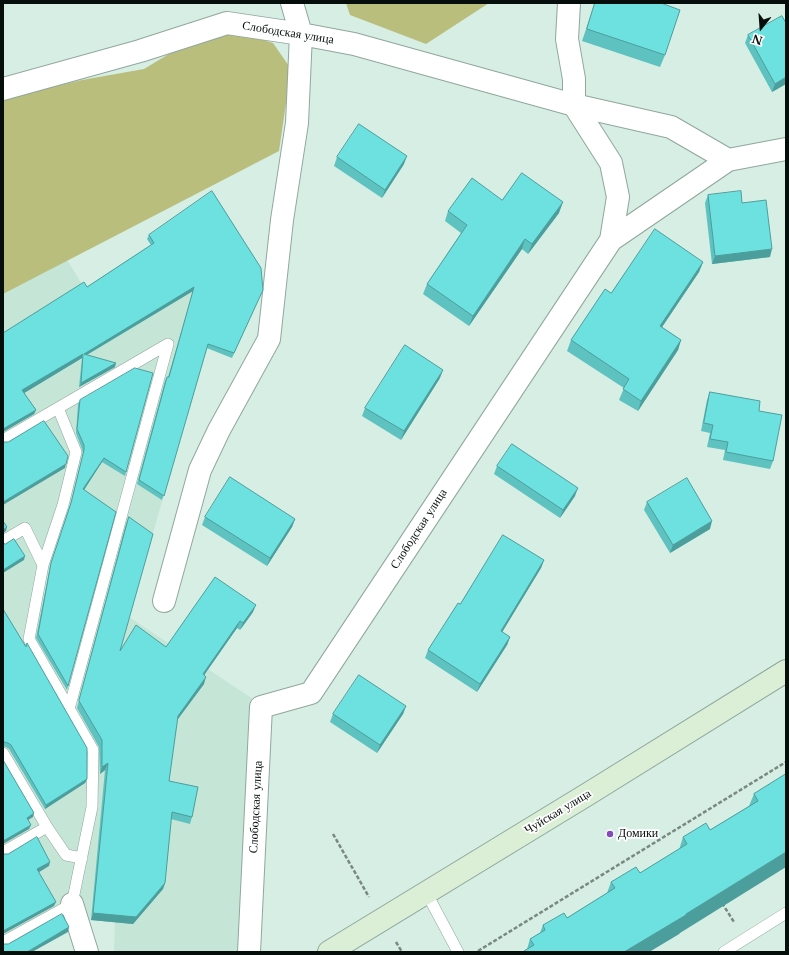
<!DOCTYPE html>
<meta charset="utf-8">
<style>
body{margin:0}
#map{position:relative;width:789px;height:955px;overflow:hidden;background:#d6eee3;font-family:"Libre Baskerville",serif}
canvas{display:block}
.frame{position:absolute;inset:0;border:4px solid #060e0b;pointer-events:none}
.north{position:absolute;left:741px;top:8px;width:40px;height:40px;-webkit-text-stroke:3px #fff;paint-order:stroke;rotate:197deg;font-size:11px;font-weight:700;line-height:16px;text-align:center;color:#060e0b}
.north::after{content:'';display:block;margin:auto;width:14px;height:18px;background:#060e0b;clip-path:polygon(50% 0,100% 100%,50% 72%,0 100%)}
</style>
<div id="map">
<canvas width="789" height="955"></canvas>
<div class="frame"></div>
<div class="north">N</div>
</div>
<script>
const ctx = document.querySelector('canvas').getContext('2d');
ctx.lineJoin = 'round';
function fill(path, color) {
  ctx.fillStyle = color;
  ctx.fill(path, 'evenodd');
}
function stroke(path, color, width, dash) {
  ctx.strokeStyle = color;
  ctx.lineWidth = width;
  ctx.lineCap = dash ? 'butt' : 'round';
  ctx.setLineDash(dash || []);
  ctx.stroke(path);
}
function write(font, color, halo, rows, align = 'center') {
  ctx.font = font + ' "Libre Baskerville",serif';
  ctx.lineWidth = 3.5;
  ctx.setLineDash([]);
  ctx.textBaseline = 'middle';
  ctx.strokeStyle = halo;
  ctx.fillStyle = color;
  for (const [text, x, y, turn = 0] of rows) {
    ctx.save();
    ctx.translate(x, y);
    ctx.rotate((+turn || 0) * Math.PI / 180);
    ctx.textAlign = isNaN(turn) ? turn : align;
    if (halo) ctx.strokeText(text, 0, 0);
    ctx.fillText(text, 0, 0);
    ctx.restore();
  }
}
const built = new Path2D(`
 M211,195L261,294L232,358L206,348L129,617L256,701L242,952H114L115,922L91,920L62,934L3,952V293L66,258L86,291L153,247L147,239Z`);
const green = new Path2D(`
 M346,3H489L426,44L350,15Z
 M217,25L273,43L291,69L279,151L3,294V98L82,80L144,69Z`);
const path = new Path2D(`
 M333,834L369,897
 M722,903L734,922
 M396,942L402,952
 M478,951L786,762`);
const lane = new Path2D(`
 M3,440L168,344L69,709
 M3,541L25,528L43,565
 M3,753L47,827
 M3,852L47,827L66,855L82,858
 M426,892L458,952
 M3,942L72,904L92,807L93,750L29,639L43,565L63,505L76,452L58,408
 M724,952L786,913`);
const street = new Path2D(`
 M3,89L140,51L227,23L301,34L354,44L574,105L671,127L728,160
 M611,240L728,160L786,149
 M164,601L200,470L219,430L269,339L282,220L297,123L301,34L292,3
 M72,904L87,952
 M249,952L261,707L311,693L611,240L618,197L611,163L574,105V79L567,39L569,3`);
const secondary = new Path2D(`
 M329,952L588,794L786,671`);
const wall = new Path2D(`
 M595,3H661L665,55L660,67L582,41Z
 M748,35L786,84L772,92L745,43Z
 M337,157L404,164L382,198L334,166Z
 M708,195L770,257L712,264L705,203Z
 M502,200L559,213L528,254L522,249L469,326L423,294L427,284L461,233L445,221L448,211Z
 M149,235L261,294L232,358L207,348L162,500L137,484L165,381L167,377H168L193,291L87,355L115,367L79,387L82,358L24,393L36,410L34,414L3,432V333L87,287L151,245L147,239Z
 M703,262L699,272L662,327L681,340L678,350L638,411L619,400L624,388L567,351L571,340L611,293Z
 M440,378L401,440L362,416L365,408Z
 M710,392L759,411L773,461L770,469L723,460L725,450L707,447L710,433L701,431L707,400Z
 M80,400L126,472L125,476L102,462L84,490L68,686L67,690L36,638L50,567L70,507L83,454L82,449L76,433L78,404Z
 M497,466L575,496L560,518L494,474Z
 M647,502L710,529L670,553L644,510Z
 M129,517L120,651L166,647L253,612L240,630L237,628L204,675V684L177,720L169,781L192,817L190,824L171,819L165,883L163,889L133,924L91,920L105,770L100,774L99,747L77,708L126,524Z
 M205,517L295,519L292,527L267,566L202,525Z
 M544,560L541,568L502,632L510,637L507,645L477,692L425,658L428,650L460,604Z
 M3,609L87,779L85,783L45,809L9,749L6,747L3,746Z
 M406,706L403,714L377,753L330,722L333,714Z
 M786,774L679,934L649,952H523L524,951L527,949L530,939L540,933L543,925L567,918L607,893L611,882L640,873L679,850L683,837L710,830L749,806L754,794Z`);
const shadedWall = new Path2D(`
 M786,77V84L772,92L775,84Z
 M407,156L404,164L382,198L385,190Z
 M563,202L559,213L528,254L532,244Z
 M525,239L522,249L469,326L473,316Z
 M772,249L770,257L712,264L715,256Z
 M703,262L699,272L656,336L660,326Z
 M194,287L193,291L83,357L84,354Z
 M681,340L678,350L638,411L641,401Z
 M83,354L82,358L21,395L22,390Z
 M116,363L115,367L79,387L81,383Z
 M443,370L440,378L401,440L404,431Z
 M36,410L34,414L3,432V429Z
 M104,458L102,462L82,493L83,489Z
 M66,464L65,468L3,505V502Z
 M578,488L575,496L560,518L563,510Z
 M295,519L292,527L267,566L270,558Z
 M712,521L710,529L670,553L673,545Z
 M7,527L6,531L3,533V530Z
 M25,556L24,560L3,573V570Z
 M544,560L541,568L498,639L501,631Z
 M256,605L253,612L240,630L243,623Z
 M240,621L237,628L200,681L203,674Z
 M510,637L507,645L477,692L480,684Z
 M206,677L204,684L175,723L178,716Z
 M406,706L403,714L377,753L380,745Z
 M108,763L105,770L100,774L102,767Z
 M87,779L85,783L45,809L46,805Z
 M34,813L33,817L25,822L27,818Z
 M31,825L29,829L3,844V841Z
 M786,852V867L680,933L679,934L649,952H624Z
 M50,862L49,866L36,874L37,869Z
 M165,883L163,889L133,924L91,920L93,913Z
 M56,902L54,906L3,934V931Z
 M69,927L68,932L32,952H27Z`);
const building = new Path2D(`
 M595,3H661L680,10L665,55L587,29Z
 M782,16L786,23V77L775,84L748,35Z
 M359,124L407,156L385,190L337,157Z
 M522,173L563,202L532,244L525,239L473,316L427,284L467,225L448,211L472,178L502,200Z
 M212,191L261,268L263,290L234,353L208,344L164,496L139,480L167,377H169L194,287L84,354L116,363L81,383L83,354L22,390L36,410L3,429V333L84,282L87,287L154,243L149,235Z
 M741,191L742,203L766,200L772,249L715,256L708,195Z
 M655,229L703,262L660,326L681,340L641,401L623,389L629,379L571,340L605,289L611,293Z
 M405,345L443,370L404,431L365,408Z
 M135,368L153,373L126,472L104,458L83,489L116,512L68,686L38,634L51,563L71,503L84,450V445L77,429L80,400Z
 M710,392L760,401L759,411L782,415L773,461L726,452L728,442L710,439L713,425L704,423Z
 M44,421L68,456L66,464L3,502V442H8Z
 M512,444L578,488L563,510L497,466Z
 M230,477L295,519L270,558L205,517Z
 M687,478L712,521L673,545L647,502Z
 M129,517L153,534L120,651L136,625L166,647L215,577L256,605L243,623L240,621L203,674L206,677L178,716L169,781L198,787L192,817L172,812L165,883L136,917L93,913L108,763L102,767V740L79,701Z
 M3,521L7,527L3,530Z
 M503,535L544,560L501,631L510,637L480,684L428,650L458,603L460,604Z
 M14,539L25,556L3,570V543L5,544Z
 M3,609L26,647L27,643L87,748V779L46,805L11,745L8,743L4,742L3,743Z
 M359,675L406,706L380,745L333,714Z
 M3,760L34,813L27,818L31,825L3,841Z
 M786,774V852L686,914V915L624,952H524V951L534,945L530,939L545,930L543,925L564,913L567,918L615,888L611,882L636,867L640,873L687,844L683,837L706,823L710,830L758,801L754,794Z
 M37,837L50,862L37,869L56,902L3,931V854H8Z
 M62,914L69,927L27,952H3V944H8Z`);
const markers = [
 [610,834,4,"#8449bf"]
];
const streetNames = [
 ["Слободская улица",288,33,9],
 ["Слободская улица",419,529,-57],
 ["Слободская улица",256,807,-87],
 ["Чуйская улица",558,812,-31]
];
const poiNames = [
 ["Домики",618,834]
];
fill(built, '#c5e5d7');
fill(green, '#b9be7d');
stroke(lane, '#90a79d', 12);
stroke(street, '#90a79d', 24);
stroke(secondary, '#90a79d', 24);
stroke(path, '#798982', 2.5, [4, 2]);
stroke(lane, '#fff', 11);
stroke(street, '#fff', 22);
stroke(secondary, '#daefd5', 22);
fill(wall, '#5ec2c0');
fill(shadedWall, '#4c9e9c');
fill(building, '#6de1df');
stroke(building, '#4c9e9c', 1);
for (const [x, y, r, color] of markers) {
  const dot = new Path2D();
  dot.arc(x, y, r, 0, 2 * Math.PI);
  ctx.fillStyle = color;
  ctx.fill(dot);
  stroke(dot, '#fff', 1.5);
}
write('12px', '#060e0b', '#fff', streetNames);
write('12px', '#060e0b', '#fff', poiNames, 'left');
</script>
